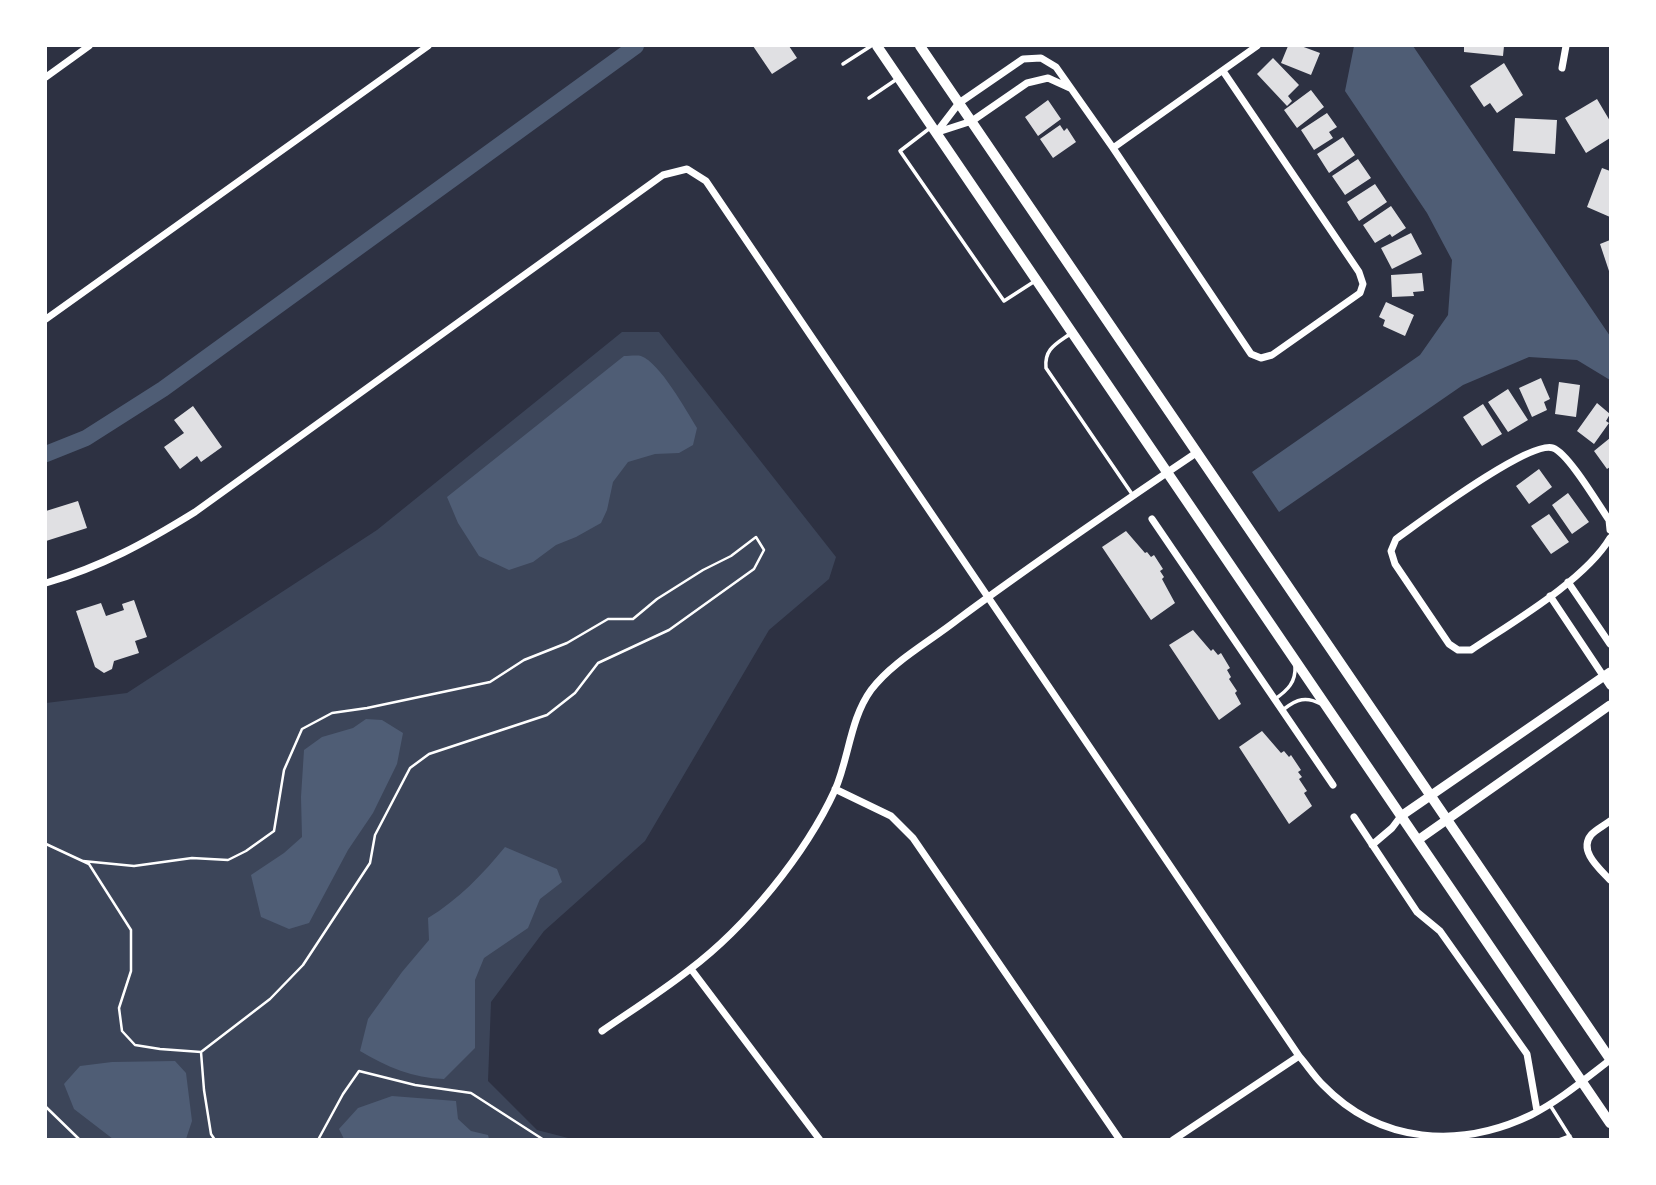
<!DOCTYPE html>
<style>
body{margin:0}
#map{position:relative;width:1656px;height:1185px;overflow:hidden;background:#2d3142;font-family:Quicksand,sans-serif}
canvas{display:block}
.frame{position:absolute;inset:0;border:47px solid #fff;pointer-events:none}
</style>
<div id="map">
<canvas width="1656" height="1185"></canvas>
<div class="frame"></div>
</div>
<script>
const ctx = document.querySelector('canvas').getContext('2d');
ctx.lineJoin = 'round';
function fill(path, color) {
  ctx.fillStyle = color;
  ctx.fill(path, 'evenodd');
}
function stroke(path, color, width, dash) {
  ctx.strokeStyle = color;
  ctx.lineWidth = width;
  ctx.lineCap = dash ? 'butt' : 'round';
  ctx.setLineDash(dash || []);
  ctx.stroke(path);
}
const green = new Path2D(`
 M622,332H659L836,557L829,579L769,630L645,841L544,931L491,1002L488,1081L537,1130L572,1139H46V703L127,693L377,530Z`);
const water = new Path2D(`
 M1354,46H1413L1610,336V380L1577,360L1529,357L1463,385L1279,512L1252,472L1420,355L1448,315L1452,260L1427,213L1345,91Z
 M624,356C629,356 637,355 641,356C660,363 686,410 697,428L693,445L679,453L655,454L628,462L613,482L607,510L601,523L576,537L556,545L533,562L509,570L479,556L458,523L447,497Z
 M366,719L382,720L403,733L397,764L373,813L348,850L309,923L289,929L261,917L251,875L284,853L302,837L301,797L304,750L322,737L353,728Z
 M505,847L557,869L562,882L540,899L528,928L484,958L475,980V1048L444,1079C413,1078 387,1067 360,1051L368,1019L402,972L429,940L428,918C458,900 483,874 505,847Z
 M175,1061L186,1073L192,1121L186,1139H113L74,1109L64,1084L80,1066L112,1062Z
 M392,1096L456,1101L458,1119L471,1131L488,1135L489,1139H344L339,1129L358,1108Z`);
const canal = new Path2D(`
 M46,454L86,438L163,389L636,46`);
const building = new Path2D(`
 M753,46H789L797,58L772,74Z
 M1288,46H1301L1320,53L1311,75L1281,63Z
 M1464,46H1504L1503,56L1464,52Z
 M1273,58L1299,85L1288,96L1292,101L1287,106L1257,74Z
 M1504,63L1523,95L1497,113L1490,103L1484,107L1470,86Z
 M1311,90L1324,107L1297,128L1284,110Z
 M1597,99L1610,121V138L1586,153L1565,118Z
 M1048,100L1061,119L1038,136L1025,117Z
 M1327,113L1337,127L1329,132L1333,138L1314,150L1301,130Z
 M1515,118L1557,120L1555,154L1513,151Z
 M1060,125L1064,131L1067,128L1076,142L1053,158L1040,139Z
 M1343,137L1355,155L1329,173L1317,154Z
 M1358,159L1371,178L1345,195L1332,176Z
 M1602,168L1610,171V217L1587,207Z
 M1375,184L1387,202L1359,221L1347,202Z
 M1391,206L1406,228L1392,237L1390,234L1375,243L1363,225Z
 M1411,233L1422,254L1392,269L1381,248Z
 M1610,240V274L1600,244Z
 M1422,273L1424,291L1413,292L1414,296L1392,297L1391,275Z
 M1386,302L1414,315L1405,336L1383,326L1385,320L1379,317Z
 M1541,378L1550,399L1544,402L1547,410L1532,417L1519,388Z
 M1559,382L1580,385L1576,417L1555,414Z
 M1508,389L1528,420L1508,432L1488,402Z
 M1597,403L1610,414L1606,421L1609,423L1594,444L1577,431Z
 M1483,404L1502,434L1482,446L1463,417Z
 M193,406L222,447L201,462L197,456L180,469L164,447L184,433L174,420Z
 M1610,438V467L1607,469L1594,451Z
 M1539,469L1552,487L1529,504L1516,486Z
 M1568,493L1589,522L1572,534L1552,505Z
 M78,501L87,528L46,541V511Z
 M1549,514L1569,542L1551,554L1531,526Z
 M1126,531L1145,553L1147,552L1151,557L1154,555L1163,569L1160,571L1164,577L1162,579L1175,603L1151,620L1102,547Z
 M134,600L147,637L135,641L139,653L114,661L112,669L104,673L95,667L76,611L101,603L106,616L124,610L122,604Z
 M1193,630L1211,651L1213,649L1218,655L1221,653L1230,668L1227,670L1231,677L1229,679L1237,691L1235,693L1241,704L1219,720L1169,645Z
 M1262,731L1281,753L1284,751L1289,757L1291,755L1301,770L1298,772L1302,777L1299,779L1307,791L1304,793L1312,806L1289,824L1239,747Z`);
const path = new Path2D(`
 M46,844L89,864L131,930V971L119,1008L122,1031L135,1045L160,1049L201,1052L270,999L303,965L370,863L375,835L410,768L429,754L547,715L575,693L598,663L669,630L754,569L764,550L756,537L731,556L703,570L657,599L633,619H608L567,643L524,660L490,682L367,708L332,713L302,729L284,770L274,831L246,851L228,860L192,858L134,866L83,861
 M201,1052L204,1090L211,1134L215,1140
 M46,1107L80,1140
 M318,1140L343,1094L359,1071L415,1085L471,1093L544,1140`);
const service = new Path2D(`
 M843,64L871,46
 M869,98L897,79
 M930,128L900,151L1004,301L1035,281
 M1070,334C1056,344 1044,349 1046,368L1132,494
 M1275,699C1288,690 1296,682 1295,666
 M1284,709C1297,699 1306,696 1321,704
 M1550,1105L1572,1140
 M1559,1140L1570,1136`);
const minor = new Path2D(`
 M1562,68L1566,46
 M46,77L89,46
 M938,132L972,121L1027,83L1048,78L1070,88
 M936,133L959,103L1023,59L1041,58L1056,67L1113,148L1251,354L1261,358L1272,355L1360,293L1363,284L1359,272L1223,71
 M1113,148L1257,46
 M46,319L428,46
 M1152,519L1333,785
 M1610,530L1609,520C1598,504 1568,453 1553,448C1529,440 1420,522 1396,539L1391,551L1395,564L1449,644L1458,650H1471C1513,622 1585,580 1610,538
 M1568,582L1610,644
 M46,583C103,566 145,543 195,512L663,175L687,169L706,181L1299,1056
 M1550,596L1610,686
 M835,789L891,816L913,838L1120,1140
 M1354,817L1417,912L1440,931L1527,1054L1537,1111
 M1610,821C1605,825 1595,830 1591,835C1578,851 1600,869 1610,880
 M1372,845L1392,828L1401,816
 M691,969L820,1140
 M602,1031C631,1011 661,992 689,970C746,927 805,855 835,790C849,758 850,719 871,690C892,662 929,642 957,620C1035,562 1116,507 1196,453
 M1173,1140L1299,1056C1307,1065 1314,1076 1323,1085C1380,1144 1460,1149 1531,1115C1559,1101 1585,1079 1610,1060`);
const tertiary = new Path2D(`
 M1401,816L1610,672
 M1418,840L1610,705`);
const primary = new Path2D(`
 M877,46L1610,1123
 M920,46L1610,1059`);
fill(green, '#3c4559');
fill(water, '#4f5d75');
stroke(canal, '#4f5d75', 16);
fill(building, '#e0e0e3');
stroke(path, '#fff', 2.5);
stroke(service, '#fff', 3.5);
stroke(minor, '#fff', 7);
stroke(tertiary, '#fff', 9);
stroke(primary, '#fff', 10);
</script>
